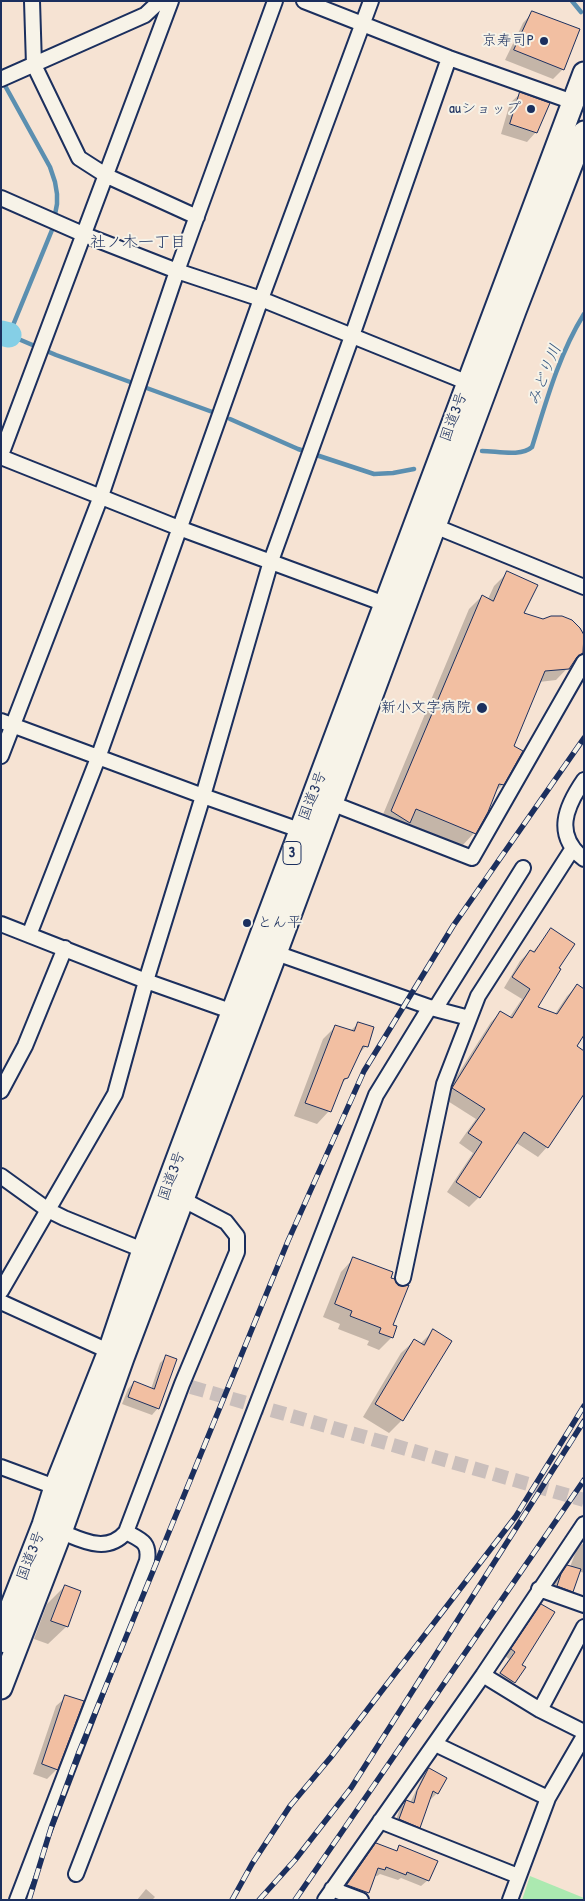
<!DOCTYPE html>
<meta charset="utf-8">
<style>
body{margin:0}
#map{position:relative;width:585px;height:1901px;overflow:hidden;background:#f6e3d3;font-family:"Patrick Hand",sans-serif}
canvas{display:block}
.frame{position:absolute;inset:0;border:2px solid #1b2f5e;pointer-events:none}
</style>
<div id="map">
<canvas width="585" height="1901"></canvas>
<div class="frame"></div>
</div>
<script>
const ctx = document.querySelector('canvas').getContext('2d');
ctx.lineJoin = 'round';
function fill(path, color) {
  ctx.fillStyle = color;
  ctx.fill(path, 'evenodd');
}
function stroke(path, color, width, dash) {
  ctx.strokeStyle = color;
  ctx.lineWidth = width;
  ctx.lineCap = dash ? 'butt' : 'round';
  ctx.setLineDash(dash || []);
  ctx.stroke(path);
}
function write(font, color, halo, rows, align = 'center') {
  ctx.font = font + ' "Patrick Hand","Klee One",sans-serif';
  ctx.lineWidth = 4;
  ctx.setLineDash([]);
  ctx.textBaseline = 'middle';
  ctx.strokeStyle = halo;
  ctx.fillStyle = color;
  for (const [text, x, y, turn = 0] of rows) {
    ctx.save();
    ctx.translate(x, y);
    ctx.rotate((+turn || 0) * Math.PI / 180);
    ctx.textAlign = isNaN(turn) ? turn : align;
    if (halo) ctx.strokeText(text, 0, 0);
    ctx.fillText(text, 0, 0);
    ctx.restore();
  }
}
const green = new Path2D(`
 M530,1876L584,1898V1900H522Z`);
const shadow = new Path2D(`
 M532,13L563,69L553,79L505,60L523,23Z
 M520,94L536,132L527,142L501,134L510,103Z
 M507,573L522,614L579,628L584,644L582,653L556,680L539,682L513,746L503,784L495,792L487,811L474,833L462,846L408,824L396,835L379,824L469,609L482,596L488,599L494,586Z
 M551,930L557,968L536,1008L555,1014L567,996L577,986L575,1046L547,1147L538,1157L515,1142L479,1197L469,1207L447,1192L473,1153L459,1143L476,1119L443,1098L491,1022L500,1013L509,1018L522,999L504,988L520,961L530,951L532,953Z
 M358,1024L366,1046L357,1056L347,1078L339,1086L329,1111L317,1124L294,1116L323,1039L336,1026L350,1031Z
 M353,1259L389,1279L396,1285L392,1337L379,1350L367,1345L369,1341L338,1329L340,1324L323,1317L341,1272Z
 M433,1331L402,1420L389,1433L363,1417L401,1353L414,1341L420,1344Z
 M167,1356L158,1408L152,1415L122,1404L128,1389L134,1382L151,1389L160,1363Z
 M582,1544L584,1545V1573L579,1571L572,1591L566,1597L552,1593L555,1581L567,1567H570L576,1551Z
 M65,1586L67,1626L48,1644L34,1639L47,1604Z
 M541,1605L520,1665L524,1668L507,1689L494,1680L509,1659L505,1656L535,1612Z
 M66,1697L57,1769L47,1779L33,1774L56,1706Z
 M429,1770L437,1793L431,1799H429L419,1827L413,1833L394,1826L400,1808L407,1802L410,1803L423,1776Z
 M376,1844L395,1852L400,1847L428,1880L421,1886L401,1878L398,1880L380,1874L377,1876L374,1875L368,1892L362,1899L342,1892L370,1851Z
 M146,1889L155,1897L152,1900H137Z`);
const stream = new Path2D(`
 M572,1L581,12
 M3,82L50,167L55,182L57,194V204L52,230L9,335L56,355L218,414
 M230,419L298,449L374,474L393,473L414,469
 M532,447C546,402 559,354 584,314
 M482,451C497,451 521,457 532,447`);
const river = new Path2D(`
 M1,333L9,335`);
const building = new Path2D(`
 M532,11L580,29L564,70L514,50Z
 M520,92L550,103L537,133L510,124Z
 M507,571L538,585L524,613L543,619L551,616H562L572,620L580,628L584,635L583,653L577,657L569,669L545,671L514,746L523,751L504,785L499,784L488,812L476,834L416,809L410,823L391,811L482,595L493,601Z
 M551,928L575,944L559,968L561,969L538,1007L557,1014L577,984L584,989V1035L577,1046L584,1051V1094L548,1148L524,1132L480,1198L456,1182L482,1142L468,1133L485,1109L452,1088L500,1011L512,1018L530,989L512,977L530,950L534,952Z
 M358,1022L374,1027L368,1047L363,1046L348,1078L344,1079L331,1112L305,1103L335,1025L354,1031Z
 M353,1257L393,1272L391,1278L395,1279L397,1284L401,1286L409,1285L393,1325L397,1326L393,1338L379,1333L381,1328L350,1316L352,1311L335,1304Z
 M433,1329L452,1341L403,1421L375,1404L414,1339L424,1345Z
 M166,1355L177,1359L159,1409L128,1397L134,1381L154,1389Z
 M567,1565L581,1569L573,1592L557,1586L561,1574Z
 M65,1585L81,1591L68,1627L51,1621Z
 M541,1604L555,1612L522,1665L526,1667L515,1683L500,1673L515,1652L511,1649Z
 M65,1695L84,1701L58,1770L42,1764Z
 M429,1768L447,1778L438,1794L433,1791L420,1828L399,1819L406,1800L414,1803L417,1791Z
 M376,1843L397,1851L399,1845L438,1861L429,1881L407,1872L406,1875L386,1867L385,1870L378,1868L369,1893L347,1885Z`);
const minorTunnel = new Path2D(`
 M191,1387L584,1500`);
const minor = new Path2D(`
 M32,1L34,65L79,158L107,176L197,217
 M304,1L449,58L573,102
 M1,79L145,15L160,1
 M1,198L85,235L177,271L261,299L476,386
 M1,455L171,1
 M1,457L179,528L393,607
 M427,523L584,587
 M1,721L203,796L308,833
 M1,756L101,496L177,271L275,1
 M584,780C566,806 553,835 584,859
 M331,803L472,858L584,662
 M1,924L146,981L239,1014
 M29,935L98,758L261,299L371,1
 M276,953L435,1009L523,868
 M435,1009L469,1018
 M1,1091L25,1046L65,948
 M1,1176L48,1210L64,1218L143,1250
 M403,1278L444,1084L478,996L573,848
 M1,1291L115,1094L146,981L203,796L271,561L352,336L449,58
 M1,1302L117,1355
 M1,1467L55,1487
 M54,1529C79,1538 105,1556 126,1532L182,1384L237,1252V1236L226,1222L176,1196
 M539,1589L584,1605
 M1,1644L16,1649
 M483,1675L540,1710L584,1732
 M540,1710L584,1627
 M435,1744L548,1798
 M380,1821L518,1876
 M76,1874L376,1095L430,1007
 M332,1889L361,1900
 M17,1900L147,1561C150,1542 141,1540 126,1532
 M325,1900L483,1675L584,1524
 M510,1900L548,1798L584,1736`);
const highway = new Path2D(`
 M1,1633L43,1525L55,1487L109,1351L143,1250L584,73
 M1,1688L61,1532L123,1358L276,953L515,311L584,132`);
const rail = new Path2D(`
 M29,1900L51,1828L79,1752L288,1241L364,1071L453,926L584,738
 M232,1900L252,1864L290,1806L331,1757L516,1516L584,1406
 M259,1900L295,1860L351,1788L584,1421
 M295,1900L584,1480`);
const markers = [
 [544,41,5,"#1b2f5e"],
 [531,109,5,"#1b2f5e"],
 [482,708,6,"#1b2f5e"],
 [247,923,5,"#1b2f5e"]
];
const shields = [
 [292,853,18]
];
const shieldNames = [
 ["3",292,853]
];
const poiNames = [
 ["京寿司P",534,41],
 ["auショップ",521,109],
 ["新小文字病院",471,708],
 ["とん平",257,923,"left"]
];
const streetNames = [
 ["国道3号",454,417,-70],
 ["国道3号",313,796,-69],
 ["国道3号",172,1176,-70],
 ["国道3号",31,1556,-69]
];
const neighbourhoodNames = [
 ["社ノ木一丁目",138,243]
];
const waterNames = [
 ["みどり川",545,375,-68]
];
fill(green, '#abe9b0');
fill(shadow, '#0003');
stroke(stream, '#5b8fb0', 4.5);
stroke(river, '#85cfe6', 25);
fill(building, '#f2bfa2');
stroke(building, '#1b2f5e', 1);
stroke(minorTunnel, '#cabfbc', 14, [14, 7]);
stroke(minor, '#1b2f5e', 18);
stroke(highway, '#1b2f5e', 25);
stroke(minor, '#f7f3e8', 14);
stroke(highway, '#f7f3e8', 21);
stroke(rail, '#1b2f5e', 5.5);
stroke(rail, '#f7f3e8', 4, [11]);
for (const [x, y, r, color] of markers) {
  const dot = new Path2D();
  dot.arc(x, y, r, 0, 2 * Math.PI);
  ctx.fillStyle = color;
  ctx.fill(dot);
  stroke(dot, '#f7f3e8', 2);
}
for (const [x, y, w] of shields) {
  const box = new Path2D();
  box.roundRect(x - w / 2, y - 11.5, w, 23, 4);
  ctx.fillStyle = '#f7f3e8';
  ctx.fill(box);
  stroke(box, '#1b2f5e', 1);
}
write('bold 14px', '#1b2f5e', null, shieldNames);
write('15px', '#1b2f5e', '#f7f3e8', poiNames, 'right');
write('15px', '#1b2f5e', '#f7f3e8', streetNames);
write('16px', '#1b2f5e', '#f7f3e8', neighbourhoodNames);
write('italic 16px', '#365780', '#f7f3e8', waterNames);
</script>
